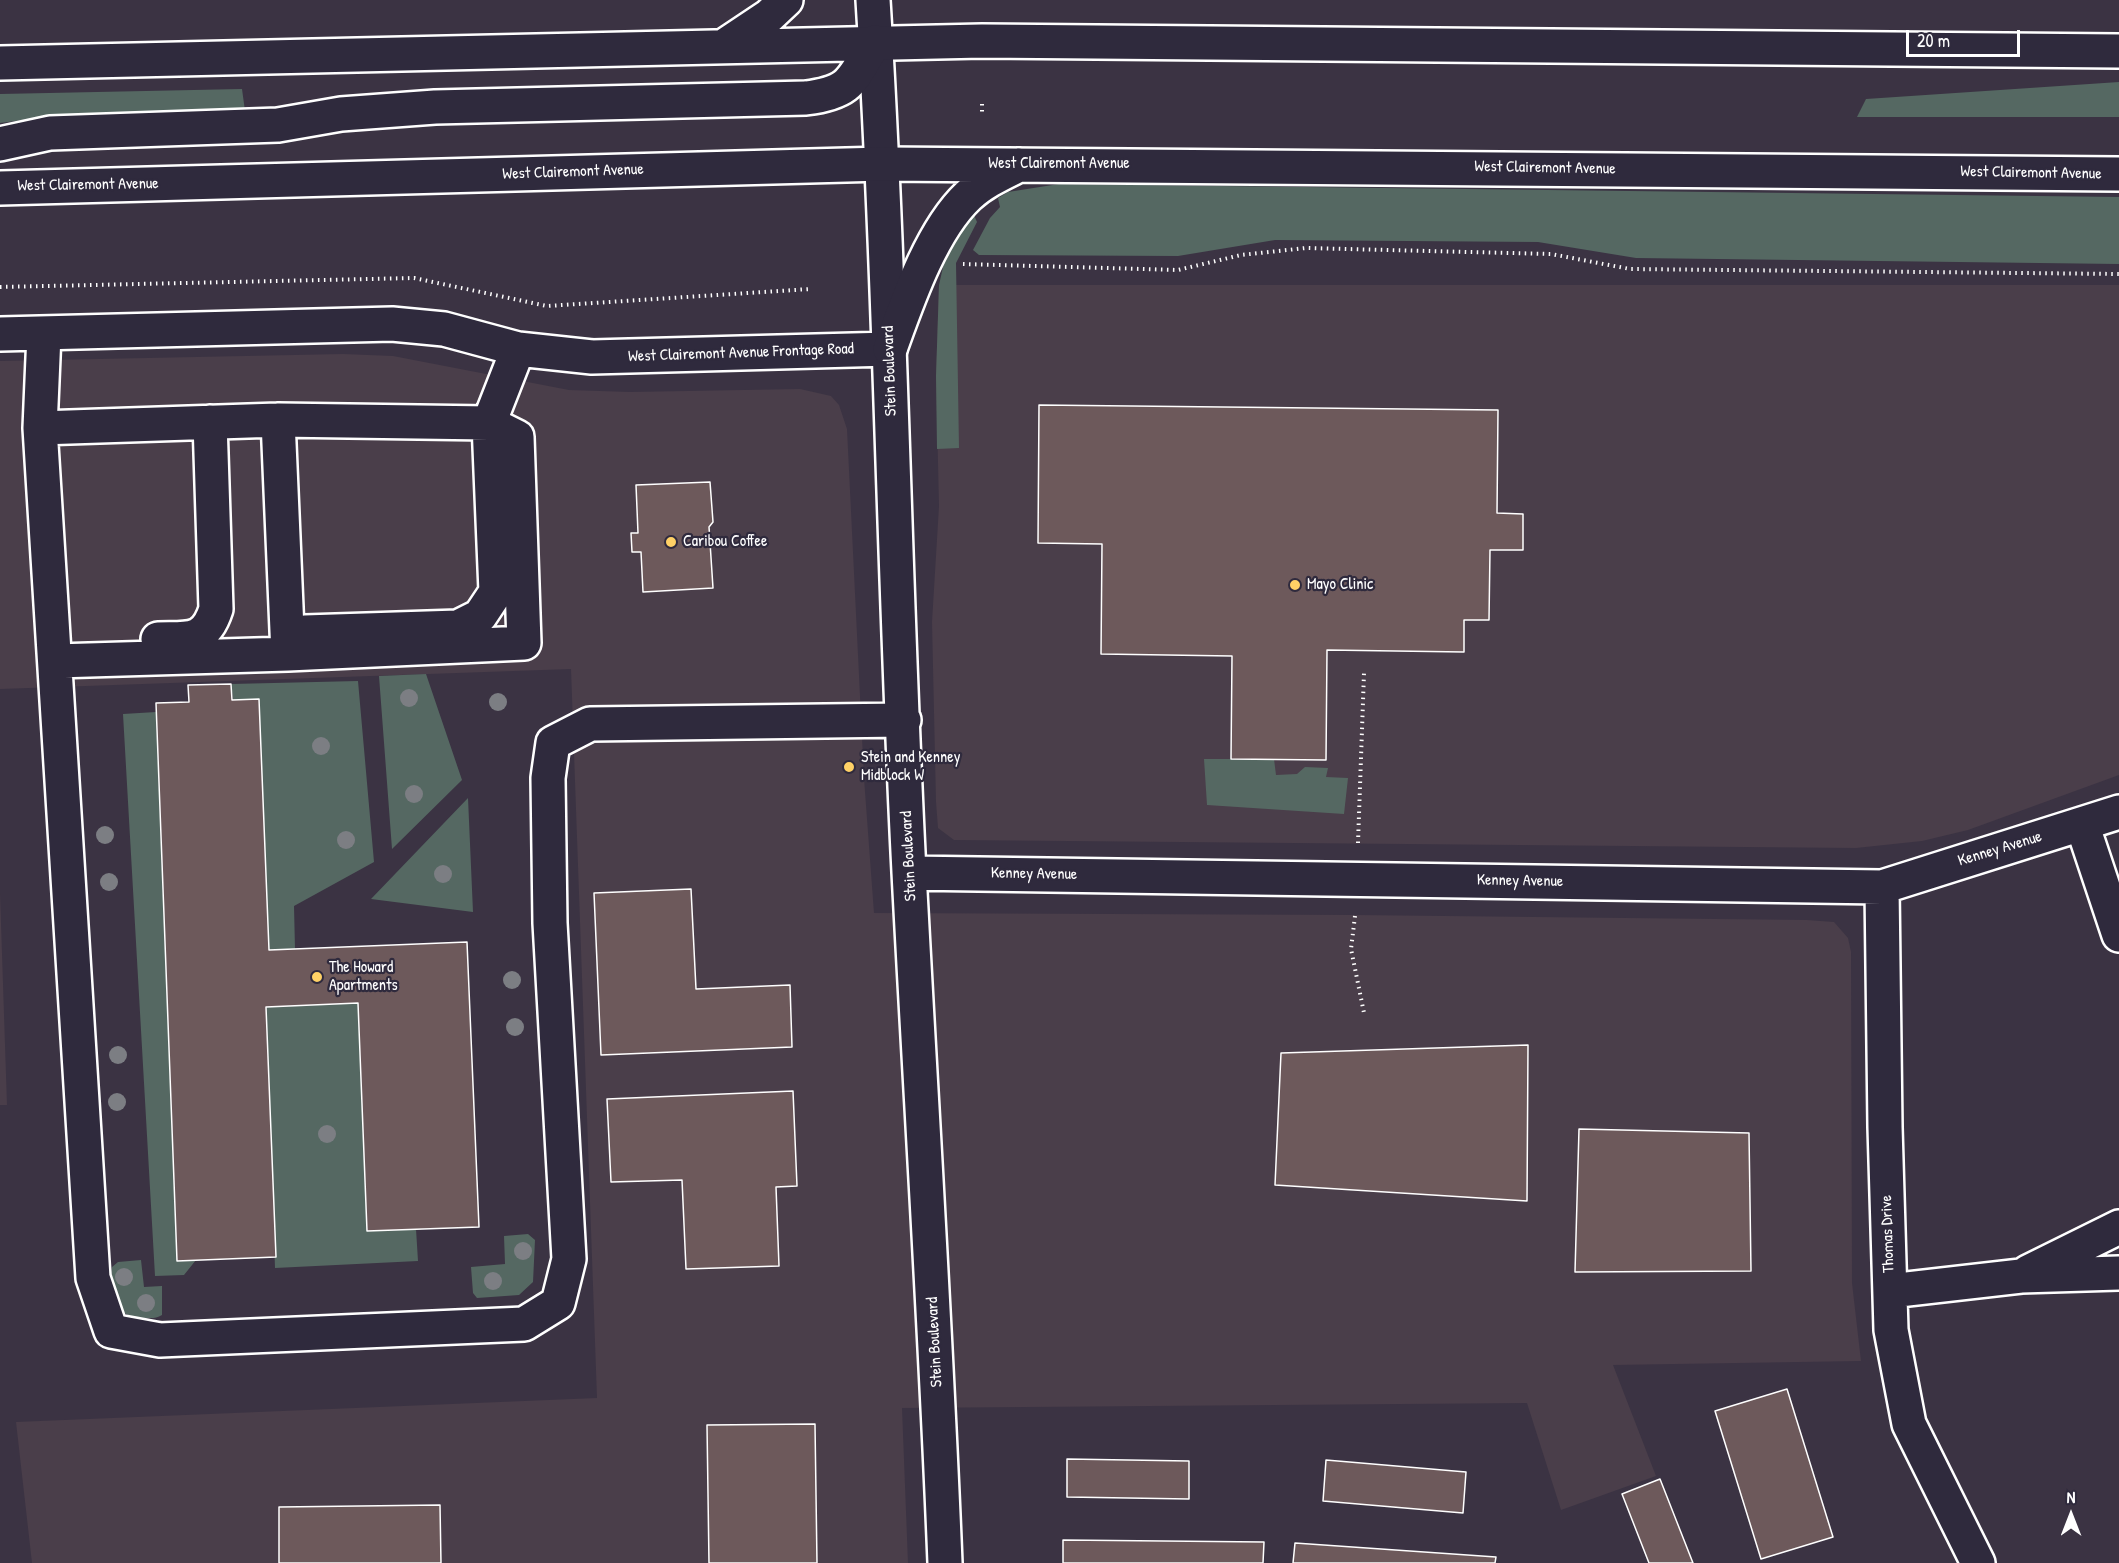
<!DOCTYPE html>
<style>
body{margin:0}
#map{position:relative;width:2119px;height:1563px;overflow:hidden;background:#3b3343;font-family:"Patrick Hand",sans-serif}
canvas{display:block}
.north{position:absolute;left:2041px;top:1485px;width:60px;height:60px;-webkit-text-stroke:4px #2f2a3d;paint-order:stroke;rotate:0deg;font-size:16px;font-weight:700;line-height:24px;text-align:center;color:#fff}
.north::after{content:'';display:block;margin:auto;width:21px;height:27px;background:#fff;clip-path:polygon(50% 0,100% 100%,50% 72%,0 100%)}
.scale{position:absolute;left:1906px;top:30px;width:114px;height:27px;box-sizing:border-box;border:3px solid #fff;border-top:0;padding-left:8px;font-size:18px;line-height:21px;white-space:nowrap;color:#fff;-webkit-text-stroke:4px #2f2a3d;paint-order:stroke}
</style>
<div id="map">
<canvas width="2119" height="1563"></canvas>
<div class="north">N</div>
<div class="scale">20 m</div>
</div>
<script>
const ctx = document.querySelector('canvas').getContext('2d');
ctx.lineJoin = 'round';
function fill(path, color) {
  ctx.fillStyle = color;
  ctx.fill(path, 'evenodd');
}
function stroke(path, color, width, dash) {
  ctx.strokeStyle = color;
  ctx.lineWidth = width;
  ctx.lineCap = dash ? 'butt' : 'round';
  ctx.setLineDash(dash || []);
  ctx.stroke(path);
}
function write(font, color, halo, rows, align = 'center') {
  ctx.font = font + ' "Patrick Hand",sans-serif';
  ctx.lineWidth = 4.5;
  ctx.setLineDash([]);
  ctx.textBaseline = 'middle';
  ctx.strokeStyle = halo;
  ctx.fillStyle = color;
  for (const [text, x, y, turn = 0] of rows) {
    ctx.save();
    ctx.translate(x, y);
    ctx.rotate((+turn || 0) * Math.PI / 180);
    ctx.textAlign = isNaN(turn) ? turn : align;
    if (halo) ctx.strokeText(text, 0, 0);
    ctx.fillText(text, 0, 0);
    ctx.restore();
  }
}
const built = new Path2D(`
 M939,285H2119V775L1968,830L1922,841L1856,848L954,840L938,828L936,802L932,622L939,506L936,376Z
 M343,354L393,356L569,390L630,392L800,389L831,396L839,405L847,429L864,778L874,913L1355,915L1807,920L1834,922L1848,938L1851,952L1852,1283L1861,1361L1613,1365L1656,1476L1561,1510L1527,1403L902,1408L908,1563H32L16,1422L597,1398L571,669L0,689V361Z
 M0,893L7,1105H0Z`);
const green = new Path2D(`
 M2119,82V117H1857L1866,99Z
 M242,89L245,111L55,116L0,123V94Z
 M1059,184L2119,197V264L1636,258L1538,242L1275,240L1178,256L979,255L973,250L990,218L1000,207L998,198L1008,192Z
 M973,213L977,222L956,263L959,448L937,449L936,376L939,285L947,249Z
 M426,674L462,780L392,849L379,676Z
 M358,681L374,862L294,906L295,949L269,950L231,684Z
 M156,712L177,1260H196L184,1275L155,1276L123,714Z
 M1204,759H1274L1276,775L1297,774L1305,767L1328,768L1326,777L1348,778L1344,814L1207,805Z
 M468,798L473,912L371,899Z
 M358,1003L367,1231L416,1229L418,1261L275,1268L266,1007Z
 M528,1234L535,1240L533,1282L519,1295L477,1298L473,1293L471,1267L505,1264L504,1236Z
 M141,1260L144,1287L162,1286V1315C156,1319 151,1318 144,1318C113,1317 108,1295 112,1267L118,1262Z`);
const building = new Path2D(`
 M1039,405L1498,410L1497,513L1523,514V550H1490L1489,620H1464V652L1327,650L1326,760L1231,759L1232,656L1101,654L1102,544L1038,543Z
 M710,482L713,522L709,527L713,588L643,592L641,552H632L631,533H638L636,485Z
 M231,684L232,700L259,699L269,950L467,942L479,1227L367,1231L358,1003L266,1007L276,1257L177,1261L156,703L189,702L188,685Z
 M691,889L696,989L790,985L792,1047L601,1055L594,893Z
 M1528,1045L1527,1201L1275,1185L1281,1053Z
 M793,1091L797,1186L776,1187L779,1266L686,1269L682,1180L611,1182L607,1099Z
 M1579,1129L1749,1133L1751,1271L1575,1272Z
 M1787,1389L1833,1537L1761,1559L1715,1411Z
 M815,1424L817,1563H709L707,1425Z
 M1067,1459L1189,1461V1499L1067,1497Z
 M1326,1460L1466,1472L1463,1513L1323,1501Z
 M1660,1479L1693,1563H1649L1622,1494Z
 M440,1505L441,1563H279V1507Z
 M1063,1540L1264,1542L1263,1563H1063Z
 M1295,1543L1496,1557L1495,1563H1293Z`);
const path = new Path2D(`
 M982,104V112
 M963,264L1178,270L1241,255L1306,248L1551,254L1630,269L2119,274
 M0,287L414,278L547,306L810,289
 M1358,843L1364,673
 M1355,916L1351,949L1364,1013`);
const minor = new Path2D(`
 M873,0C891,290 894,581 909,872C921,1102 936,1333 945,1563
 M0,334L392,324L444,329L518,349L592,357L890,349
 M44,334L40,428L93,1278L111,1331L160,1340L524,1324L558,1303L569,1259L550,923L548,778L553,743L590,724L904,720
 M278,420L288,654
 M40,428L278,420L489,423L518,349
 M158,639C189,638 205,643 216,609L210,422
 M56,661L288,654L524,643L517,437L489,423L496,592L480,616L458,627L305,632L288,654
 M2082,824L2119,935
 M909,873L1882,887L2119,812
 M1882,887L1885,1127L1891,1330L1909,1424L1978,1563
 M2028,1272L2119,1227
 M1890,1291L2021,1276L2119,1273`);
const major = new Path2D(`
 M724,46L769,16L786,0
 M0,63L982,41L2119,51
 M0,144L50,133L278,125L341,114L435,107L806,98C853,92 852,79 875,42
 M0,188L883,164L2119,174
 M890,349C907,302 931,231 968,196C983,182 1001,174 1019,165`);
const trees = [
 [409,698],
 [498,702],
 [321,746],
 [414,794],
 [105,835],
 [346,840],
 [443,874],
 [109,882],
 [512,980],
 [515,1027],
 [118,1055],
 [117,1102],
 [327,1134],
 [523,1251],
 [124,1277],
 [493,1281],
 [146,1303]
];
const markers = [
 [671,542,6,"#ffd166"],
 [1295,585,6,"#ffd166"],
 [849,767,6,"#ffd166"],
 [317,977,6,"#ffd166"]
];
const streetNames = [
 ["West Clairemont Avenue",1059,164],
 ["West Clairemont Avenue",1545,168,1],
 ["West Clairemont Avenue",573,172,-2],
 ["West Clairemont Avenue",2031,173,1],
 ["West Clairemont Avenue",88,185,-1],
 ["West Clairemont Avenue Frontage Road",741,353,-2],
 ["Stein Boulevard",890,371,-92],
 ["Kenney Avenue",2000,849,-17],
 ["Stein Boulevard",909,856,-93],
 ["Kenney Avenue",1034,874,1],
 ["Kenney Avenue",1520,881,1],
 ["Thomas Drive",1888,1234,-92],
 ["Stein Boulevard",935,1342,-93]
];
const poiNames = [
 ["Caribou Coffee",683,542],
 ["Mayo Clinic",1307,585],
 ["Stein and Kenney",861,758],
 ["Midblock W",861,776],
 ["The Howard",329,968],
 ["Apartments",329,986]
];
fill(built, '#4a3e4a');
fill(green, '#556862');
fill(building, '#6d595b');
stroke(building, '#fff', 1.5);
stroke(minor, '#fff', 38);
stroke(major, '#fff', 38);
stroke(path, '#fff', 4, [1.5, 4.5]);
stroke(minor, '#2f2a3d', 33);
stroke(major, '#2f2a3d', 33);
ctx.fillStyle = '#7c7e83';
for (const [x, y] of trees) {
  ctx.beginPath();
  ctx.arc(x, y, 9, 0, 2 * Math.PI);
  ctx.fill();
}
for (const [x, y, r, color] of markers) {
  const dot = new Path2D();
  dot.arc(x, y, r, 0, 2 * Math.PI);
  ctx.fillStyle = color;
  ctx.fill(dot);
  stroke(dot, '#2f2a3d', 2);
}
write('16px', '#fff', '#2f2a3d', streetNames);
write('16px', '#fff', '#2f2a3d', poiNames, 'left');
</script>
